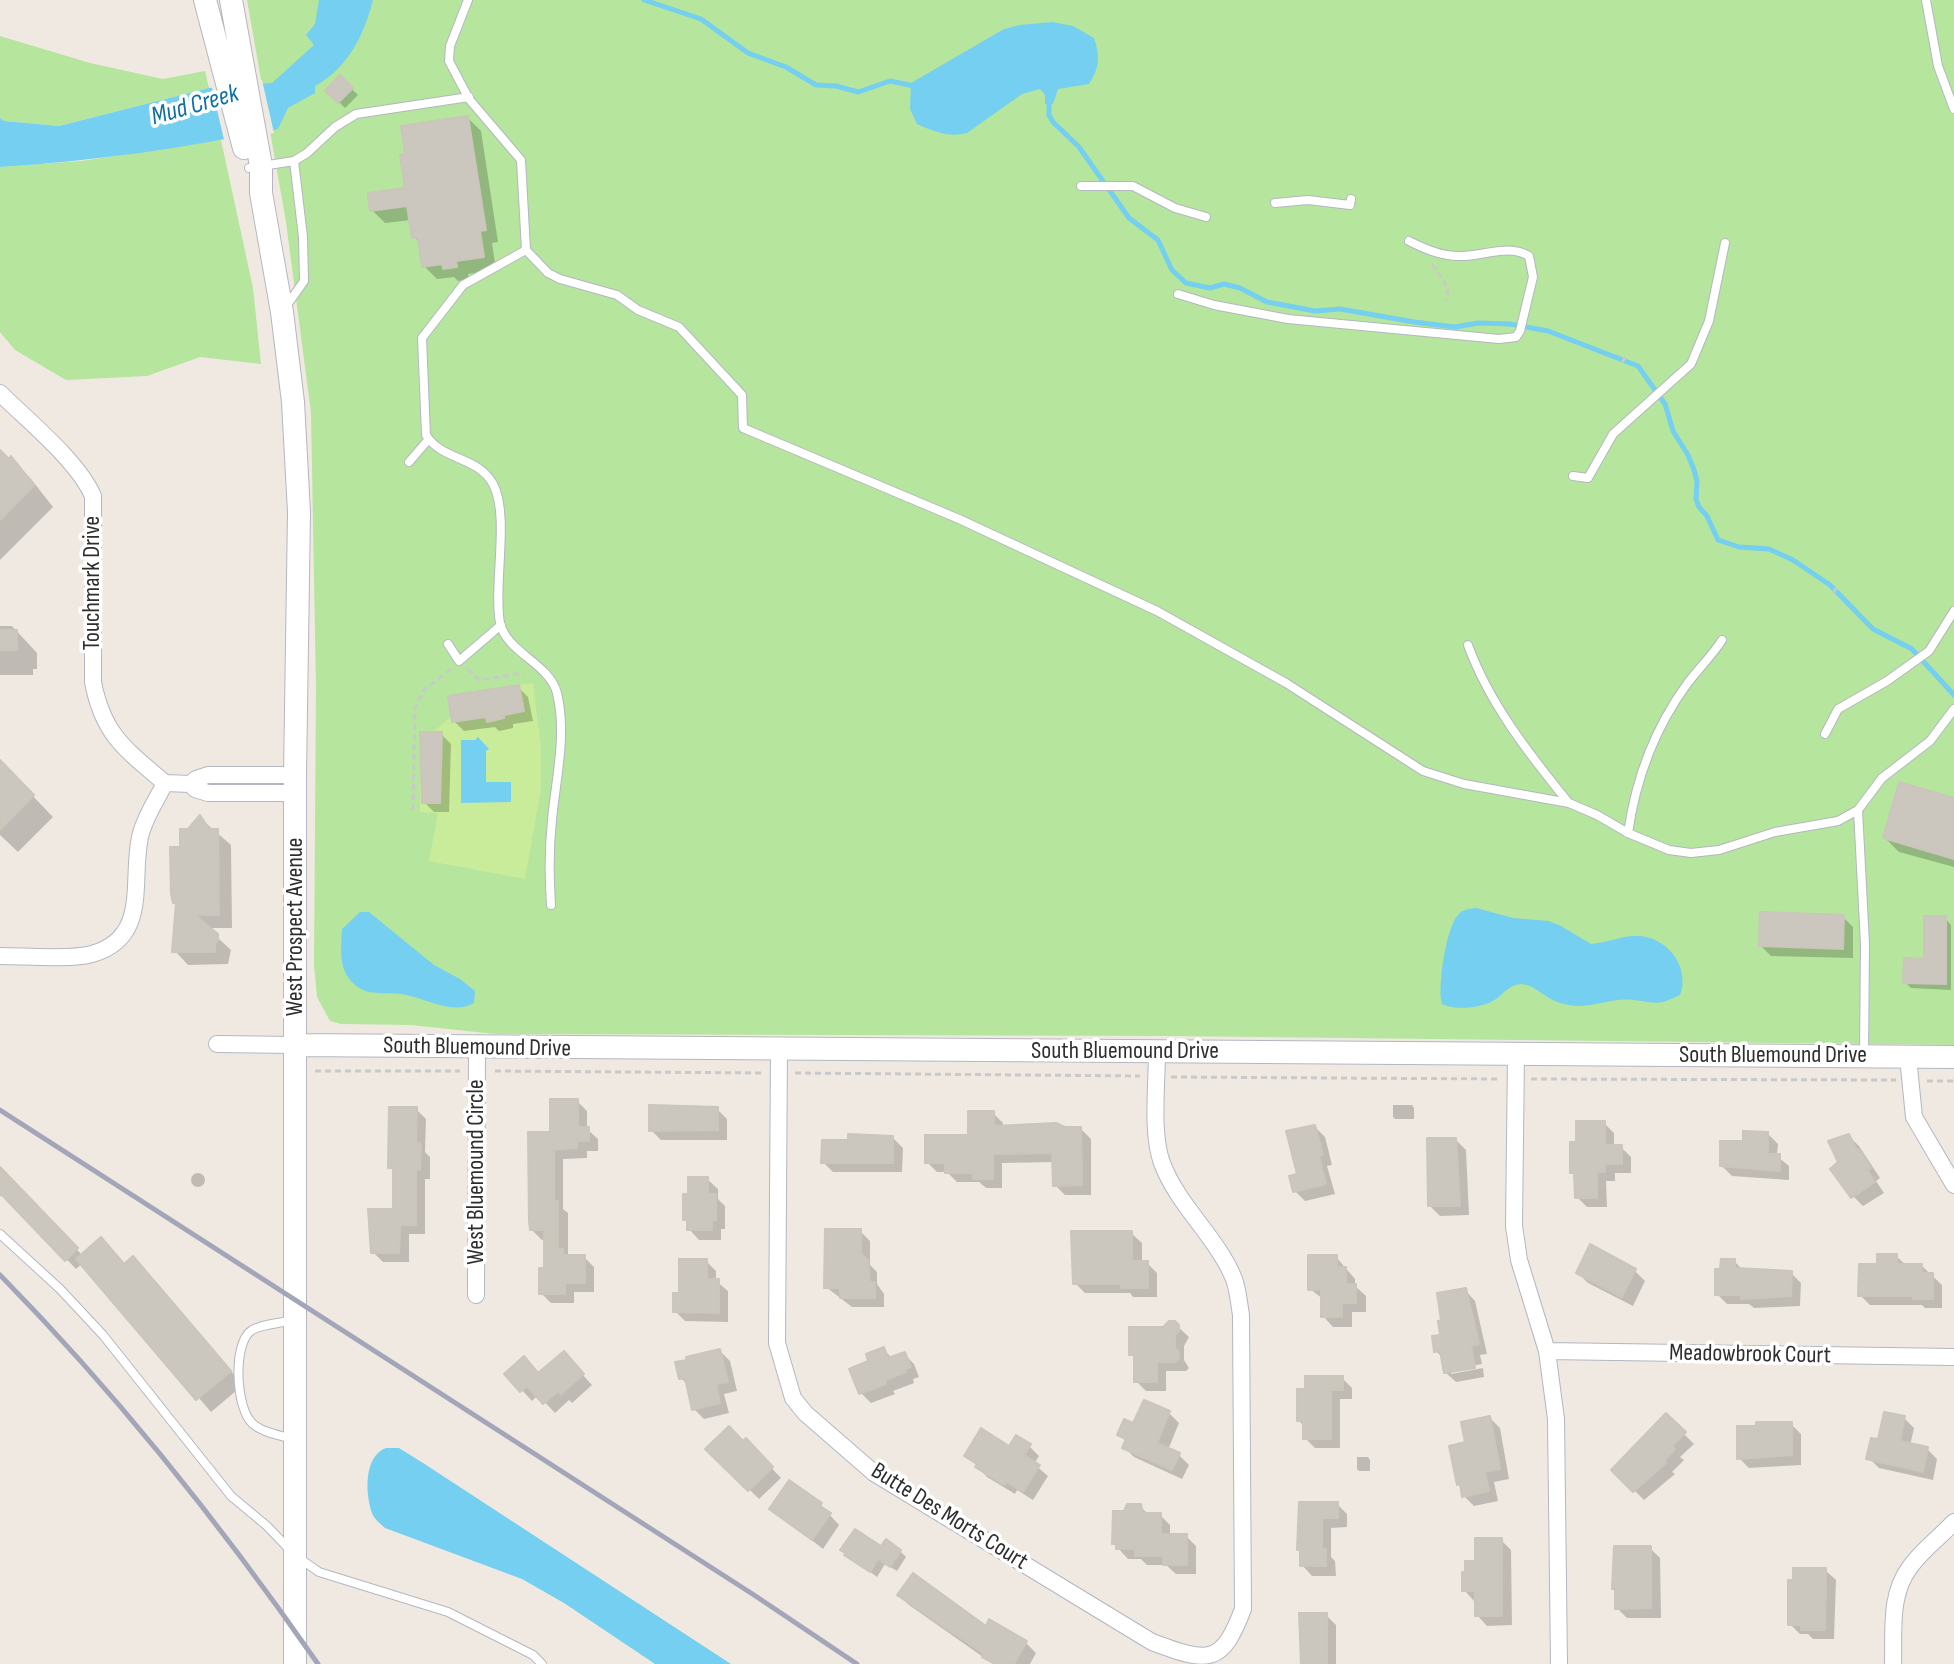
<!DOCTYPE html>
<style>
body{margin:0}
canvas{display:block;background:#efe9e1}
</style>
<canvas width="1954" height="1664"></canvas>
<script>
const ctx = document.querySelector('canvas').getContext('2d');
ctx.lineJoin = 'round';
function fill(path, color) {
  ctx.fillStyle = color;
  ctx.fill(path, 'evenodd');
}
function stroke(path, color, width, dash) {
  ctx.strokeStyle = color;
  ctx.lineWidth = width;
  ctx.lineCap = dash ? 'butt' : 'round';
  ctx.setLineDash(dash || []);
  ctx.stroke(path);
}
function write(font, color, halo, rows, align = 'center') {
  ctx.font = font + ' "Sofia Sans Condensed",sans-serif';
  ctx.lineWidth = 7;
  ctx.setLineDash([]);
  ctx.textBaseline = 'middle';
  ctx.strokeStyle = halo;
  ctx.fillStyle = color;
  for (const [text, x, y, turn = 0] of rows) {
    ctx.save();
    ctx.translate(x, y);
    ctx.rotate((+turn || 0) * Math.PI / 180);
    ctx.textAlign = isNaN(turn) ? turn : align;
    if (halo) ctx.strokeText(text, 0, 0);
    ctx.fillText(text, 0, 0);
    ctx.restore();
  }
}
const green = new Path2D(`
 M247,0H1954V1045L1171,1036L495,1034L411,1025L341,1024L330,1021L317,997L314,965L316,688L311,413L286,222Z
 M0,36L90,63L163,79L205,71L209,88L59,126L4,121L0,118Z
 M221,140L253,288L261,364L200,357L147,376L66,380L15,350L0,332V167L81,161Z`);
const pitch = new Path2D(`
 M533,683L541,747V789L525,879L429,861L438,813L451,814L420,812V732H433L451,717L448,696Z`);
const water = new Path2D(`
 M319,0H373C364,35 348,68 315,86V93L288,108L278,129C186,148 94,161 0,167V118L4,121L59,126L209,88L272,83L314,45L306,35L315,24Z
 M1052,22L1073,26L1094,38C1100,56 1100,67 1089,84L1058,89L1053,104H1045V95L1040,89L1022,94L967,133C949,138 933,131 917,124L910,109L911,83L1004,29L1020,25Z
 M478,737L489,749L486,751V782H511V802L461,803V740H475Z
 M1476,908L1513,918L1549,921L1561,926L1591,944C1606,943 1622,936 1634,936C1666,934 1691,967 1680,995C1655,1007 1657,1002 1633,1000C1607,997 1590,1012 1560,1003C1546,999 1535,985 1522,984C1510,984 1504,993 1496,999C1483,1008 1457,1011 1442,1004C1437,989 1446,927 1458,915C1463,909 1468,909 1476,908Z
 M360,912H369L434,965L460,979L475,991L474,1003C452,1016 424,997 401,994C383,991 368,998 353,983C338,969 341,948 342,929Z
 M386,1448H399L423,1463L731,1664H655L564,1603L522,1579L385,1528C380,1523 374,1519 372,1513C365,1493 364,1456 386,1448Z`);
const pier = new Path2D(`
 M262,80L274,133L225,144L211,84Z`);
const shadow = new Path2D(`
 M340,78L358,95L345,108L328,91Z
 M468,118L481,131L498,242L492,243L496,270L468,274L469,279L458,281L454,277L437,279L424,266L421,244L414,237L411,220L385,223L372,210L407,190Z
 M0,453L8,461L11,459L31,479L53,507L0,560Z
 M0,626H12L37,653V669H33V675H0Z
 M518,687L528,697L533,721L513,724V728L499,731L495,727L464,731L454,721Z
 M441,734L451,744L449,812H434L424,802Z
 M0,762L53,817L18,852L0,835Z
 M1954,800V867L1899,852L1885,838Z
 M200,818L231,845L232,928H207L231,950L228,964L188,965L175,951L178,905L175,902L189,831Z
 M1843,917L1853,927V958L1771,956L1761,946Z
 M1945,918L1951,925V990L1911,988L1905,982L1926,961Z
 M577,1101L587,1111V1129L598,1139V1151H587V1158L563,1159V1209L568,1213V1257H584L594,1267V1292H574V1303H551L541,1293L546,1270V1240H542L532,1230L552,1134Z
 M1393,1105H1412L1414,1108V1119H1395L1393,1117Z
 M416,1109L426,1119L425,1152L430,1157V1179H425V1234H409V1262H383L373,1252L395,1211V1172L390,1167Z
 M717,1109L727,1119V1140H661L651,1130Z
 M993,1113L1003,1123V1128L1081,1129L1091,1139V1195H1065L1055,1185L1054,1162L1002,1163V1188H986L979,1182H957L947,1172H937L927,1162L970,1137Z
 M1604,1123L1614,1133V1147H1621L1631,1157V1173H1615V1181H1606L1607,1207H1587L1577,1197L1576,1176L1572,1172L1578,1144Z
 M1315,1127L1325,1137L1332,1165L1327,1166L1335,1194L1305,1201L1295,1191Z
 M1768,1134L1778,1144L1777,1156L1789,1166V1180L1732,1176L1722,1166L1745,1143Z
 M1849,1136L1859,1146L1880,1178L1876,1181L1884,1193L1863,1206L1853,1196L1840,1163Z
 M893,1138L903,1148L902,1172H833L823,1162Z
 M1456,1140L1466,1150L1469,1215L1440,1216L1430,1206Z
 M0,1169L83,1256L125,1265L133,1258L243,1385L211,1412L83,1263L76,1269L3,1193L0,1197Z
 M191 1180a7 7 0 1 1 14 0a7 7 0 1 1-14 0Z
 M707,1179L718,1189V1199L725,1206V1229H721V1240H699L689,1229V1224L685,1220L690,1196Z
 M860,1231L870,1241V1265L877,1272V1284L884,1294V1307H852L826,1287Z
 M1131,1233L1142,1243V1263H1147L1157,1273V1297H1133L1130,1293H1085L1075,1283Z
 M1896,1256L1907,1266H1922L1942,1285V1308H1925L1922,1305H1870L1860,1295L1879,1266Z
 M1336,1257L1355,1279V1286L1366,1296V1312H1352V1327H1333L1323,1316V1299L1310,1289Z
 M706,1261L716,1271V1281L728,1291V1322L685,1321L675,1311L681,1295Z
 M1734,1261L1744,1271L1791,1273L1801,1283L1800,1306L1754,1308L1749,1304H1727L1717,1294Z
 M1635,1271L1645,1281L1633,1306L1588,1283L1578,1273Z
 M1465,1290L1475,1301L1487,1354L1480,1355L1482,1364L1451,1370V1374L1483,1368L1484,1377L1456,1382L1445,1372L1443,1358L1436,1351Z
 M1174,1323L1189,1337L1184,1346V1360L1189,1368L1186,1371H1166V1391H1146L1136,1381V1359L1131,1354Z
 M884,1350L892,1358L904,1354L914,1364L919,1377L913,1379L914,1383L893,1391L895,1394L871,1403L861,1393Z
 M720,1351L730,1361L737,1391L724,1394L729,1413L704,1419L694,1409L689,1386L681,1378Z
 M573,1364L592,1385L572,1403L569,1400L555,1413L538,1395L532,1401L507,1374L539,1375Z
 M1342,1378L1352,1388V1399H1340V1448H1315L1305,1438V1427L1299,1421Z
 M1169,1413L1179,1423L1168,1450L1179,1455L1189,1465L1182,1479L1134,1457L1124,1447L1127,1442L1119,1435L1134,1426Z
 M1666,1416L1694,1444L1680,1457L1684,1460L1672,1472L1675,1474L1644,1500L1614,1470Z
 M1490,1418L1500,1428L1509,1479L1494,1482L1498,1501L1474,1506L1464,1496L1459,1484L1467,1444Z
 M1904,1418L1914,1428L1910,1446L1927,1449L1937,1459L1933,1480L1879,1468L1869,1458L1879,1442Z
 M1791,1424L1801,1434V1465L1749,1468L1739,1458Z
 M746,1441L781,1478L759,1499L708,1449Z
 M1029,1446L1039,1456L1034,1464L1048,1476L1033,1500L1017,1490L1015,1494L987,1477L967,1455Z
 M1357,1457H1368L1370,1460V1471H1359L1357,1469Z
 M1300,1504H1337L1347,1514V1527L1331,1528V1557L1335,1561L1336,1576H1312L1302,1565Z
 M821,1505L839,1525L823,1549L772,1509Z
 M1140,1506L1149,1515H1160L1170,1525V1536H1186L1196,1546V1574H1176L1166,1565H1147L1141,1559H1128L1118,1548L1114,1543L1126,1513Z
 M1501,1540L1511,1550L1512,1625L1487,1626L1477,1615V1600L1474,1601L1464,1590L1477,1563Z
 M1650,1548L1660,1558L1661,1618H1627L1617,1608V1591L1614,1588Z
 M881,1549L900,1551L906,1557L897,1571L885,1564L877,1577L849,1556Z
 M1825,1570L1836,1580L1834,1639H1813L1808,1634H1800L1790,1624L1795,1582Z
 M899,1595L986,1629L990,1622L1026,1643L1036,1653L1030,1664H993L909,1605Z
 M1326,1615L1336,1625V1664H1303Z`);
const stream = new Path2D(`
 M644,0L701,19L748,53L786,67L816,85L836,86L858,92L890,81L914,86
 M1049,101V115L1053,122L1079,147L1129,218L1158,240L1172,270L1186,283L1210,288L1224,284L1240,288L1267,302L1315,311L1340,309L1414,322L1455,327L1478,323L1510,324L1548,331L1638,366L1665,404L1673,431L1688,455L1694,470L1697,481L1696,499L1699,507L1707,516L1718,540L1739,547L1769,549L1793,560L1830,585L1873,629L1912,649L1954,695`);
const building = new Path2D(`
 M340,75L353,88L338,103L325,91Z
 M468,116L486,230L480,231L484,257L456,261L457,267L443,269L442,264L422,267L418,238H412L407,206L370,211L368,193L405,188L400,155L405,154L401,126Z
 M0,450L9,459L11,456L34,485L0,520Z
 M0,630H17V650H0Z
 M519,685L524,711L504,715V718L487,722L486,717L452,722L448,696Z
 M420,732H442L440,803H422Z
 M0,760L34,795L0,830Z
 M1899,782L1954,798V859L1883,838Z
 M200,815L209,829H218L219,915H195L218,934V941L215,943V952H172L176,903H173L171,894L170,847H180V829H188Z
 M1760,912L1844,915L1843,949L1759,946Z
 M1924,916H1946V984L1903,983L1904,958L1924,959Z
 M550,1099H578V1127H589V1141H577V1148L554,1150V1201H558V1249H563V1255H585V1283H565V1294H539V1268H544V1230H530L529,1221L528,1132H550Z
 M649,1105L718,1107V1130L649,1131Z
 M389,1107H417L416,1141L421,1145L420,1170H416V1225H400L399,1253H371L368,1209H393V1168H388Z
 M968,1111H994V1126L1056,1123L1065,1127H1081L1082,1185L1053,1186L1052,1153L993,1154V1179H973V1173H945V1163H925V1135H968Z
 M1576,1121H1605V1145H1622V1164H1605V1172H1597V1198H1575L1574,1173H1570V1142H1576Z
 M1315,1125L1323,1155L1319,1156L1326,1184L1293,1192L1289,1176L1297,1174L1286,1131Z
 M1743,1131L1768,1132V1154H1780V1171L1720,1166V1141H1743Z
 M848,1134L893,1136V1163H821L822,1140H848Z
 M1849,1134L1857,1151L1859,1149L1871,1168L1867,1170L1875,1182L1851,1198L1830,1169L1838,1162L1828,1141Z
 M1427,1138H1456L1460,1206H1428Z
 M0,1167L78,1248L65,1261L0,1193Z
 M688,1177H708V1194H716V1220H712V1230H687V1220H683V1194H688Z
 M825,1229H861V1254L868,1260L870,1282H875V1298H840V1288H824Z
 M1071,1231H1132V1261H1148V1288H1121V1284H1073Z
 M101,1237L124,1264L133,1256L231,1371L196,1400L76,1259Z
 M1590,1244L1636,1269L1622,1297L1576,1273Z
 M1877,1254H1897V1264H1922V1273H1933V1299H1913V1296H1858L1859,1264H1877Z
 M1308,1255H1337V1267H1346V1284H1356V1303H1342V1317H1321V1290H1308Z
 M679,1259H707V1279H719V1313L673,1312V1293H679Z
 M1721,1259H1735V1268L1792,1271L1791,1296L1741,1299L1742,1295H1715V1269H1720Z
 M1466,1288L1479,1344L1471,1346L1475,1368L1444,1373L1440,1351L1434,1352L1432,1336L1440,1335L1438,1321L1441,1320L1437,1293Z
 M1169,1321H1175L1179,1325V1331L1175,1335V1348L1179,1352V1358L1175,1362H1157V1382H1134V1355H1129V1327H1163Z
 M884,1347L888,1358L905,1352L911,1367L905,1369L906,1372L885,1380L886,1384L859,1394L849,1369L868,1361L866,1354Z
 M720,1349L728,1382L716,1384L720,1403L692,1410L685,1378L679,1379L675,1362L687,1360L686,1357Z
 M564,1351L584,1374L561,1394L558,1391L543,1404L527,1386L520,1392L504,1374L524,1356L538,1373Z
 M1305,1376H1343V1390H1331V1439H1303V1421H1297V1389H1305Z
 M1144,1400L1170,1411L1157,1443L1180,1453L1172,1470L1122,1448L1126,1439L1117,1435L1124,1419L1133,1423Z
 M1884,1412L1905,1416L1900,1441L1928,1447L1923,1472L1866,1459L1871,1438L1878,1439Z
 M1666,1413L1686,1432L1672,1446L1675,1449L1664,1461L1666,1463L1633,1492L1611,1470Z
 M1490,1416L1500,1469L1485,1472L1489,1491L1462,1497L1460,1484L1457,1485L1449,1446L1465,1442L1461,1422Z
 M1756,1422H1792V1455L1737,1459V1426H1756Z
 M729,1426L743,1441L746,1438L773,1467L748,1491L705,1449Z
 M981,1428L1009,1446L1016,1435L1031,1444L1024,1455L1040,1465L1023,1492L1006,1482L1004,1485L975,1467L977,1464L964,1456Z
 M789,1480L822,1503L820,1506L831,1513L812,1540L769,1509Z
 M1299,1502H1338V1518H1322V1549H1326V1566H1300V1550H1297Z
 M1127,1504H1141L1143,1513H1161V1534H1187V1565H1163V1556H1135V1549H1116V1544H1112L1113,1511H1124Z
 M855,1529L881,1546L886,1539L901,1550L890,1567L878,1559L870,1572L844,1555L846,1553L840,1550Z
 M1475,1538H1502V1616H1475V1591H1462V1572H1465V1561H1475Z
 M1614,1546H1651V1608L1615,1609V1589H1612Z
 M1793,1568H1826L1825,1630H1801V1625H1788V1580H1793Z
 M913,1573L986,1626L989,1619L1027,1641L1014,1664H995L982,1657L984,1654L897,1595Z
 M1299,1613H1327V1664H1301Z`);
const path = new Path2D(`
 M1432,264L1448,288L1446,301
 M1622,362L1626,357
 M1833,593L1837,587
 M468,669L479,680L524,673
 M413,810L415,708L424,690L451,669
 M315,1071H460
 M495,1071L764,1073
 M795,1073L1140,1076
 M1171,1077L1500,1079
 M1531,1079L1896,1080
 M1927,1081H1954`);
const service = new Path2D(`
 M468,0L450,46L449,61L469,99L521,160L526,250L548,273L560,279L617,295L638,310L679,327L742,395L743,428L959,519L1157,611L1286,683L1423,771L1464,784L1569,803L1597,815L1628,833L1669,850L1691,853L1719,850L1775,832L1838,821L1858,810L1882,778L1930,741L1954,709
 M1926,0L1938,66L1954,109
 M249,168L294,161L307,153L335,127L356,114L469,97
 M1081,186H1133L1175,208L1206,217
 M1275,203L1308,200L1350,205L1351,199
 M526,250L463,285L422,338L426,435C442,461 478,456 493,484C510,515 493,586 500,623C507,653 549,663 557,693C567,735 556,777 552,820C549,848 549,876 551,905
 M1178,294L1214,305L1288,319L1499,339L1516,337L1520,331L1533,277L1529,256C1508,243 1482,257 1459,256C1441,256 1425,249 1409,241
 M285,308L304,281L303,237L294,161
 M409,462L428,440
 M1573,476L1588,478L1613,434L1691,364L1709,321L1725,243
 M448,644L459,661L501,625
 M1468,645C1489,703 1529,754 1568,802
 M1825,734L1838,709L1887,681L1929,651L1954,611
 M1858,810L1865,944L1864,1056
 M1628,833C1636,778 1654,729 1687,684C1698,669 1712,656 1722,640
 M0,1234L60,1289L103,1335L231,1496L267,1526L289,1549
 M292,1439C279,1435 261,1432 252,1423C236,1408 232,1343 252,1330C262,1324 281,1323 294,1320
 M299,1558L319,1572L448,1612L533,1655L542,1664`);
const minor = new Path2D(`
 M0,393C28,421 78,461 93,496V682C103,735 126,750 165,783L191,784L195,789L208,793H295
 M191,784L196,779L208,775H295
 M0,956C25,956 70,960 92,954C152,937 129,877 141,833C146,815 157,799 165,783
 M217,1044L296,1045
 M779,1050L777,1343L793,1398L805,1413L874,1473L1152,1642C1210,1664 1222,1664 1243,1609L1241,1315C1239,1303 1238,1290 1234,1279C1217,1237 1178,1206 1162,1163C1151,1133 1157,1085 1157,1052
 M1516,1054L1514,1226L1519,1260L1547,1351L1556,1419L1559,1664
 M1908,1057L1914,1117L1954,1185
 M476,1295L477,1048
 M1547,1351L1954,1357
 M1893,1664C1894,1631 1889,1595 1910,1567C1922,1550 1940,1537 1954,1522`);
const secondary = new Path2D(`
 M205,0L244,148
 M231,0L261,166V193L282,312L293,402L299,512L295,775V1664
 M296,1045L1954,1057`);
const rail = new Path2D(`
 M0,1110L754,1595L857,1664
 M0,1275C118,1395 222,1526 318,1664`);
const streetNames = [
 ["Touchmark Drive",93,583,-90],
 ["West Prospect Avenue",296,927,-90],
 ["South Bluemound Drive",477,1048,1],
 ["South Bluemound Drive",1125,1052],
 ["South Bluemound Drive",1773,1056],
 ["West Bluemound Circle",477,1172,-90],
 ["Meadowbrook Court",1750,1355,1],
 ["Butte Des Morts Court",949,1517,32]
];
const waterNames = [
 ["Mud Creek",195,106,-16]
];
fill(green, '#b6e59e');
fill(pitch, '#c9ec9a');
fill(water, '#75cff0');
fill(pier, '#efe9e1');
fill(shadow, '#0003');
stroke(stream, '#75cff0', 5);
fill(building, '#cbc7bf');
stroke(building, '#cbc5ba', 2);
stroke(service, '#b4b7c1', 10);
stroke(minor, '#b4b7c1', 18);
stroke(secondary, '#b4b7c1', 24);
stroke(path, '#c9c9c9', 3, [6, 4]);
stroke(service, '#fff', 8);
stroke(minor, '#fff', 16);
stroke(secondary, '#fff', 22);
stroke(rail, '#a3a6b8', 5);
write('24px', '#2e2e2e', '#fff', streetNames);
write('italic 26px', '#0d6fa3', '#fff', waterNames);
</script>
